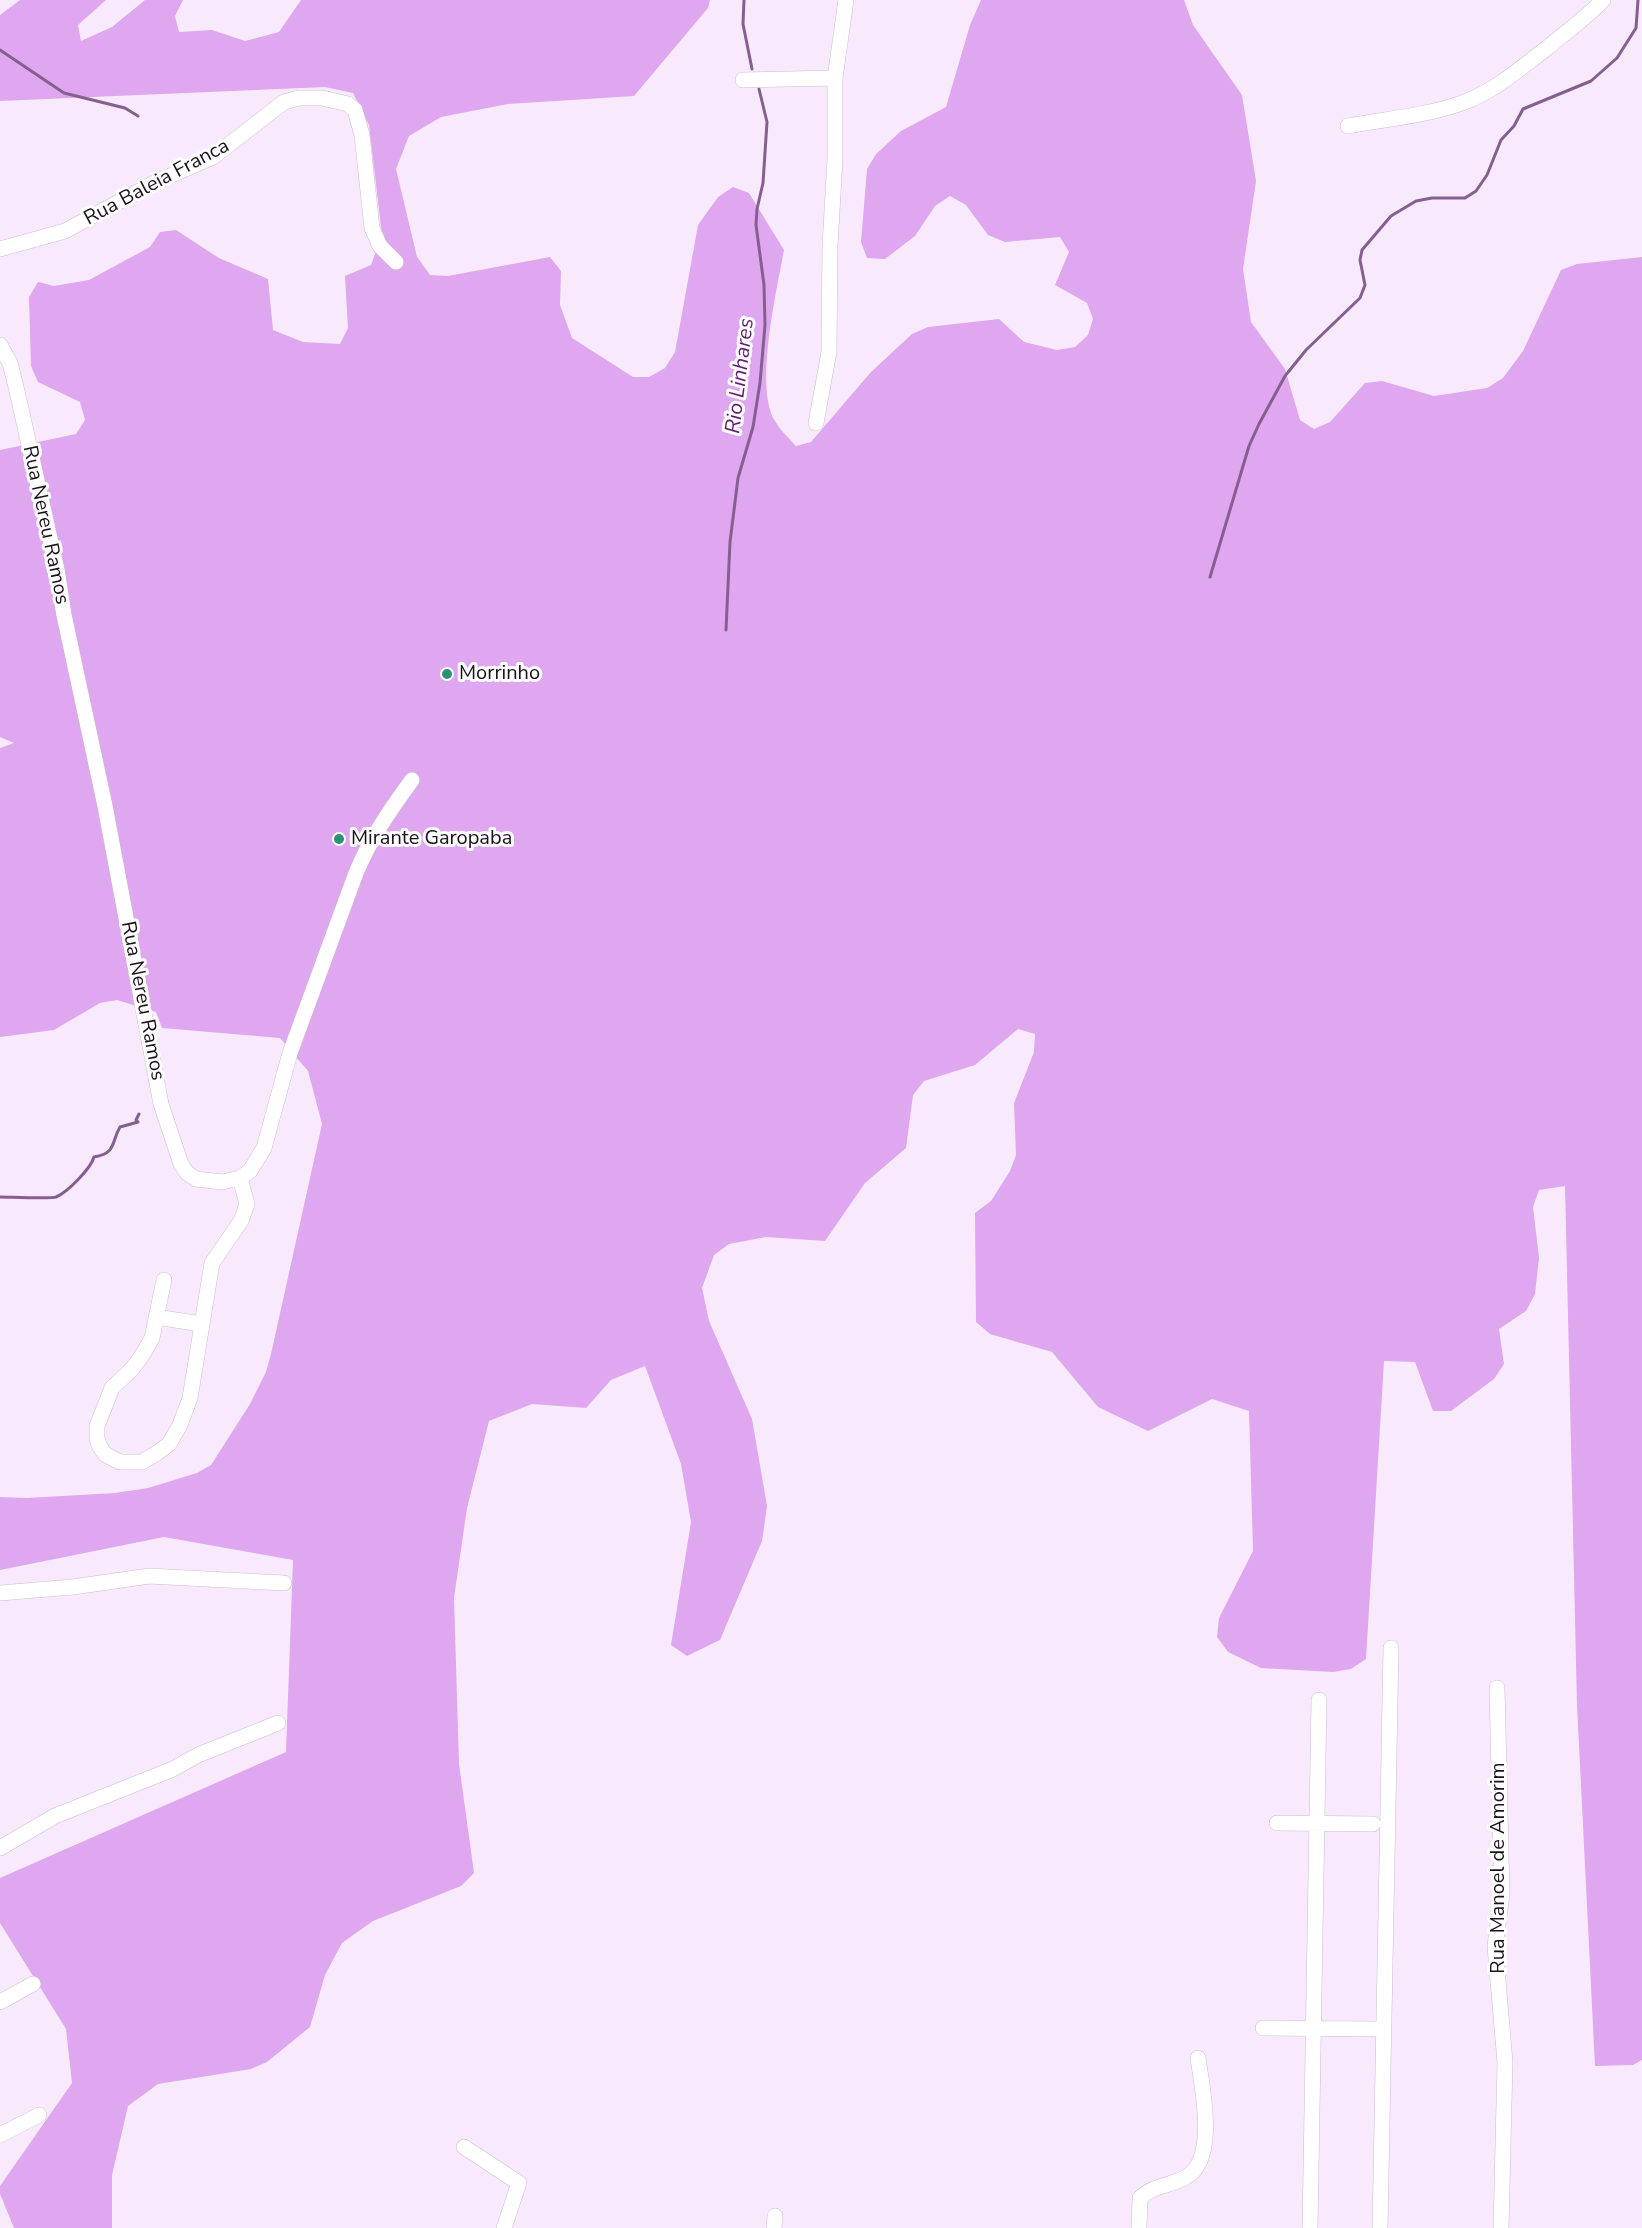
<!DOCTYPE html>
<style>
body{margin:0}
canvas{display:block;background:#f8eafc}
</style>
<canvas width="1642" height="2228"></canvas>
<script>
const ctx = document.querySelector('canvas').getContext('2d');
ctx.lineJoin = 'round';
function fill(path, color) {
  ctx.fillStyle = color;
  ctx.fill(path, 'evenodd');
}
function stroke(path, color, width, dash) {
  ctx.strokeStyle = color;
  ctx.lineWidth = width;
  ctx.lineCap = dash ? 'butt' : 'round';
  ctx.setLineDash(dash || []);
  ctx.stroke(path);
}
function write(font, color, halo, rows, align = 'center') {
  ctx.font = font + ' "Nunito Sans",sans-serif';
  ctx.lineWidth = 6;
  ctx.setLineDash([]);
  ctx.textBaseline = 'middle';
  ctx.strokeStyle = halo;
  ctx.fillStyle = color;
  for (const [text, x, y, turn = 0] of rows) {
    ctx.save();
    ctx.translate(x, y);
    ctx.rotate((+turn || 0) * Math.PI / 180);
    ctx.textAlign = isNaN(turn) ? turn : align;
    if (halo) ctx.strokeText(text, 0, 0);
    ctx.fillText(text, 0, 0);
    ctx.restore();
  }
}
const forest = new Path2D(`
 M20,0H106L78,25L81,41L112,27L145,0H183L175,16L179,32L212,30L245,41L279,32L301,0H710L708,8L634,96L508,104L441,117L409,136L396,169L417,257L430,275L448,276L550,257L561,271L560,305L572,338L633,377H649L665,368L675,352L698,225L718,197L733,187L749,193L784,250C777,289 754,387 775,421C780,430 789,438 796,446L811,442L871,372L912,334L928,327L999,319L1024,342L1057,350L1075,347L1088,335L1093,319L1087,303L1055,285L1069,252L1060,237L1005,242L988,235L966,205L950,196L935,206L915,236L885,259L867,258L861,242L867,169L876,154L901,131L946,107L970,25L981,0H1184L1193,25L1242,95L1256,181L1243,269L1251,322L1285,369L1300,420L1314,429L1330,422L1365,383L1382,381L1434,396L1487,388L1503,378L1523,351L1561,270L1577,264L1642,257V2060L1633,2065L1595,2066L1577,1705L1565,1186L1539,1190L1533,1207L1539,1258L1535,1294L1526,1311L1499,1329L1504,1364L1494,1379L1451,1411H1433L1415,1362L1384,1361L1366,1659L1351,1669L1333,1672L1261,1668L1228,1652L1217,1637L1219,1618L1253,1551L1249,1411L1212,1399L1148,1431L1098,1407L1052,1352L990,1334L976,1322L975,1213L991,1201L1010,1171L1016,1155L1014,1103L1034,1052L1035,1034L1018,1029L975,1065L924,1081L913,1095L906,1148L865,1183L825,1241L766,1237L729,1244L714,1255L702,1288L709,1321L752,1419L767,1506L762,1541L720,1640L687,1656L671,1645L691,1522L681,1464L645,1366L611,1380L586,1408L532,1404L489,1421L467,1508L454,1598L459,1764L474,1873L461,1886L373,1921L342,1943L325,1975L310,2027L267,2062L251,2069L158,2084L128,2106L112,2175V2228H14L0,2194V2186L72,2083L66,2029L0,1923V1878L286,1752L293,1560L164,1537L0,1570V1497L27,1498L115,1493L148,1488L197,1473L211,1465L250,1404L266,1372L271,1354L322,1124L308,1071L280,1038L162,1028L156,1012L117,1000L100,1003L54,1030L0,1037V748L14,743L0,737V450L76,434L85,420L80,402L38,382L31,366L29,297L38,282L54,286L89,280L150,247L160,232L176,230L219,258L268,279L273,330L303,342L340,344L348,328L345,276L371,265L382,235L369,125L353,93L325,87L0,101V15Z`);
const stream = new Path2D(`
 M744,0L743,24L752,69
 M0,50L64,93L125,108L138,116
 M1210,577L1249,446L1259,424L1285,376L1306,350L1360,298L1365,285L1360,260L1362,250L1391,216L1416,201L1432,198H1465L1476,191L1487,175L1501,140L1514,126L1523,109L1591,81L1617,58L1636,28L1638,0
 M726,630L730,542L738,478L753,427L760,383L765,325L764,285L756,225L757,209L763,183L767,122L759,89
 M0,1197C9,1197 52,1199 56,1197C68,1192 91,1168 94,1157C117,1153 111,1142 120,1127L138,1122L136,1120L139,1114`);
const minor = new Path2D(`
 M743,80L835,78
 M1348,126C1386,119 1425,116 1462,103C1495,91 1519,69 1547,48C1566,32 1586,18 1603,0
 M0,249L65,231L156,182L213,157L284,102L299,98H322L348,104L355,110L362,135L372,228L380,246L396,262
 M0,345L10,363L17,391L57,570L64,615L105,806L161,1104L181,1164L187,1173L196,1179L222,1182L240,1178L250,1171L264,1148L290,1053L356,873C370,839 390,810 412,780
 M816,423L829,352L830,246L835,159V78L846,0
 M164,1280L152,1338L143,1354L132,1369L112,1388L97,1426V1439L100,1447L106,1455L120,1462H142L157,1453L169,1444L180,1425L190,1398L212,1263L241,1221L247,1204L240,1178
 M156,1317L201,1324
 M0,1593L73,1587L149,1576L284,1583
 M1497,1688L1502,1895L1495,1946L1505,2062L1501,2228
 M1277,1823L1373,1824
 M0,1848L55,1816L173,1769L198,1755L278,1723
 M0,2002L33,1984
 M1263,2028L1376,2029
 M0,2135L39,2115
 M464,2147L519,2183L504,2228
 M774,2228L775,2216
 M1139,2228L1140,2198C1153,2185 1171,2186 1186,2177C1218,2160 1202,2087 1198,2058
 M1310,2228L1319,1700
 M1380,2228L1391,1648`);
const markers = [
 [447,674,6,"#279373"],
 [339,839,6,"#279373"]
];
const streetNames = [
 ["Rua Baleia Franca",157,183,-28],
 ["Rua Nereu Ramos",45,525,78],
 ["Rua Nereu Ramos",142,1001,79],
 ["Rua Manoel de Amorim",1499,1868,-90]
];
const poiNames = [
 ["Morrinho",459,674],
 ["Mirante Garopaba",351,839]
];
const waterNames = [
 ["Rio Linhares",741,376,-83]
];
fill(forest, '#dfa7ef');
stroke(stream, '#865f91', 3);
stroke(minor, '#cabdce', 16);
stroke(minor, '#fff', 15);
for (const [x, y, r, color] of markers) {
  const dot = new Path2D();
  dot.arc(x, y, r, 0, 2 * Math.PI);
  ctx.fillStyle = color;
  ctx.fill(dot);
  stroke(dot, '#fdfdfd', 2);
}
write('20px', '#181319', '#fdfdfd', streetNames);
write('20px', '#181319', '#fdfdfd', poiNames, 'left');
write('italic 21px', '#5f1c70', '#fdfdfd', waterNames);
</script>
